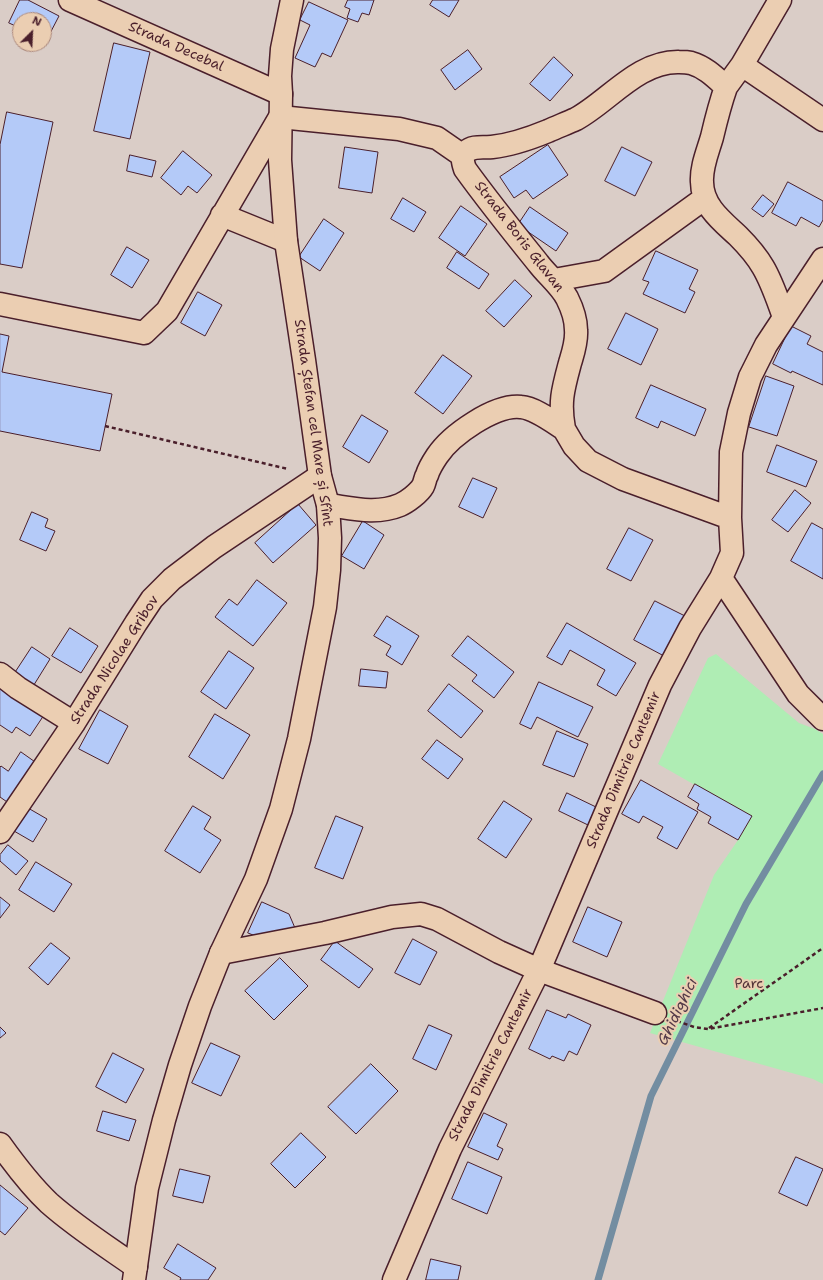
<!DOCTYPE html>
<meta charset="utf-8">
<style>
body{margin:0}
#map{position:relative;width:823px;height:1280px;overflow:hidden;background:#dacdc7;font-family:"Shantell Sans",sans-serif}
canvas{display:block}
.north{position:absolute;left:12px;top:12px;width:40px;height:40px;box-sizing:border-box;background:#ebceb2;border:1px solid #ab887c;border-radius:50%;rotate:24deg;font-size:11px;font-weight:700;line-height:16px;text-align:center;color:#4a1f2b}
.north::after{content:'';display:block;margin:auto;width:14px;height:18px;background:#4a1f2b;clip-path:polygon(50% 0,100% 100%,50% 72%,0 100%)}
</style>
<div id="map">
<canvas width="823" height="1280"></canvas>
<div class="north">N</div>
</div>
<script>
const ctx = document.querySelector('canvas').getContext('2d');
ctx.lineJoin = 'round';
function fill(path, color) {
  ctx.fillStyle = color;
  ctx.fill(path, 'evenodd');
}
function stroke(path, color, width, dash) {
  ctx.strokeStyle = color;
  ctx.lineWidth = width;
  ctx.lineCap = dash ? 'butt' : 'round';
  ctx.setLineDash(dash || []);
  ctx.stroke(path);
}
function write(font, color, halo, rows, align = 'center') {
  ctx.font = font + ' "Shantell Sans",sans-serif';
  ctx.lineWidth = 4;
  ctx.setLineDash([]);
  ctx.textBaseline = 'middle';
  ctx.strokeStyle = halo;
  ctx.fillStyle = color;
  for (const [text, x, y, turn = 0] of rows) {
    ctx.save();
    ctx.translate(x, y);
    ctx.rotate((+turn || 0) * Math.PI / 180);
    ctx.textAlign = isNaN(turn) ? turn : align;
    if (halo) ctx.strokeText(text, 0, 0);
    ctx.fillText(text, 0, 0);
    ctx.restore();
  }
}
const green = new Path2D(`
 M716,654L799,723L815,729L823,734V1084L813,1079L650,1033L714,875L738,840L751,817L658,764L708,658Z`);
const stream = new Path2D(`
 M598,1280L651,1096L746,904L823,774`);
const building = new Path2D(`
 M20,0H28L59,16L46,41L44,40V20H20V28L9,23Z
 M348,0H374L369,15L362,13L358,22L347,18L350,9L345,7Z
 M433,0H459L449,17L430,5Z
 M309,2L348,20L331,57L322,53L315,67L295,58L310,25L300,20Z
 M114,43L150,52L130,139L94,131Z
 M468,50L482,69L455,90L441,70Z
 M554,57L573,75L550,101L530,84Z
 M7,112L53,122L22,268L0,264V145Z
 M548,145L568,175L533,199L526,190L514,198L500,177Z
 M345,147L378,152L372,193L339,188Z
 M622,147L652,162L635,196L605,181Z
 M183,151L212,175L197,193L188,186L181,195L161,178Z
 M130,155L156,161L152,177L127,171Z
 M788,182L823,201V220L819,227L801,217L796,226L772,213Z
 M763,195L774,204L763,217L752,209Z
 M403,198L426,212L414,232L391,219Z
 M461,206L487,224L465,256L439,238Z
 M530,207L568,233L556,251L518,225Z
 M324,219L344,233L320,271L299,257Z
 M127,247L149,260L132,288L111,275Z
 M656,251L698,270L689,289L695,292L685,313L643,294L649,282L643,280Z
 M457,252L489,274L479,289L447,268Z
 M515,280L532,296L504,327L486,311Z
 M198,292L222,305L205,336L181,323Z
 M626,313L658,329L641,365L608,349Z
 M791,326L811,336L807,344L823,352V385L792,371L791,373L773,364Z
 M0,334L9,336L2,372L112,394L100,451L0,431Z
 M443,355L472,376L443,414L415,393Z
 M766,376L794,386L777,436L749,427Z
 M651,385L706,409L695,436L661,421L658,428L636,418Z
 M362,415L388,431L369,463L343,447Z
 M777,445L817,461L806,487L767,472Z
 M473,478L497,488L483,518L459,507Z
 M795,490L811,503L788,532L772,520Z
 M298,504L316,525L273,563L255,543Z
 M32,512L48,519L45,527L55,531L46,551L20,540Z
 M363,521L384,535L364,569L342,556Z
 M812,523L823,529V579L791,561Z
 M629,528L653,540L631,581L607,569Z
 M257,580L287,603L253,646L215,617L229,599L237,605Z
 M655,601L685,616L664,656L634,640Z
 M387,616L419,636L402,665L386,655L391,646L374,636Z
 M567,623L636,663L616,696L597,685L605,670L570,650L562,665L547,657Z
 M70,628L98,646L81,673L52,656Z
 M468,636L514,672L494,698L472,681L477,675L452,656Z
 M32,647L50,659L32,688L13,676Z
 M229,651L254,668L226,709L201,692Z
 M361,669L388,672L386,688L359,686Z
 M539,682L593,707L578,737L537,717L531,729L520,724Z
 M449,684L483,711L461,738L428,711Z
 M0,688L44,715L30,736L16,727L12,733L0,725Z
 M100,710L128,726L108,764L79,749Z
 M215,714L250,735L223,779L189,757Z
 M557,731L588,744L574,777L543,765Z
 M437,740L463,759L448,779L422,759Z
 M21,752L38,764L10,804L0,797V767L1,766L8,771Z
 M641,780L698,812L677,849L657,838L663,827L643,816L639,823L622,814Z
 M695,784L752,816L738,840L708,823L711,817L697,809L699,804L688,797Z
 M567,793L596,807L588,825L559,811Z
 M504,801L532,819L506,858L478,839Z
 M193,806L211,817L204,829L221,840L200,873L165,851Z
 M28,808L47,819L33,842L14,831Z
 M336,816L363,827L343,879L315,868Z
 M8,845L28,861L16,875L0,861V855Z
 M36,862L72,884L54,912L19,890Z
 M0,897L10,905L0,918Z
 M262,902L289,914L295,928L283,936L272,932L268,941L248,933Z
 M588,907L622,922L607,957L573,942Z
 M413,939L437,952L420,985L395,973Z
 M335,941L373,969L359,988L321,960Z
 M51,943L70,958L48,985L29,968Z
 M280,958L308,986L274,1020L245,991Z
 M547,1010L566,1018L568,1014L591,1025L577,1055L569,1051L564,1061L552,1056L550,1059L529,1049Z
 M429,1025L452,1035L436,1070L413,1059Z
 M0,1027L6,1033L0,1038Z
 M211,1043L240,1056L221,1096L192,1083Z
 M113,1053L144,1069L126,1103L96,1087Z
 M371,1064L398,1091L356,1134L328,1107Z
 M103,1111L136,1120L129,1141L97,1131Z
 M484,1113L507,1124L497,1146L503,1149L498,1160L468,1147Z
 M301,1133L326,1157L295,1188L271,1164Z
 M796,1157L823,1169L807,1206L779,1193Z
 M468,1162L502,1177L487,1214L452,1199Z
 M180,1169L210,1176L203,1203L173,1196Z
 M0,1185L28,1208L5,1235L0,1231Z
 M178,1244L216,1268L208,1280H180L181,1278L164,1268Z
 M431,1259L461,1266L458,1280H426Z`);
const path = new Path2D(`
 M105,426L288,469
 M677,1021L694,1027L708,1029L823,1008
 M709,1028L823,948`);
const street = new Path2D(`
 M70,0L281,94
 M742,65L823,120
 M726,87C720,104 716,120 712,137C708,151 701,167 702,182C702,206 722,221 738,236C747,245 756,255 763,267C772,282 778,301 784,317
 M222,215L286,241
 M554,280L604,271L705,198
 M0,304L144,333L167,311L280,117L399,129L437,138L463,156
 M564,429L574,446L588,461L623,479L730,518
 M328,505C351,508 376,515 400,505C407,502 419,493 423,486C425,482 425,478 427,475C429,468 433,462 437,456C451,435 495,404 521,407C535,408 553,422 564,429C559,402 563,389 570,363C573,353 577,342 576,330C576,320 572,308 567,298C560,285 547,275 538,263C513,232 488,201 465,169C463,163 461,157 466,152C473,145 484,148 492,147C511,145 531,138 548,131C557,127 567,123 576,119C609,101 638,61 679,62C683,62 687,62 691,63C705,67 715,77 726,87L742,65L780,0
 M721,578L798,694L823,719
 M0,674L18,688L74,723
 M0,832L74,723L136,623L152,599L172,579L214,547L320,476
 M221,953L325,933L392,917L421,914L437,919L499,952L539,970L655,1013
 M0,1144C15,1165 30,1185 49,1203C76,1227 106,1246 136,1267
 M394,1280L450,1149L539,970L660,685L690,628L721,578L732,553L730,518L731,452L739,413L750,377L766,345L823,259`);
const secondary = new Path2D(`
 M134,1280L147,1188L164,1120L180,1065L200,1006L221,953L256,879L281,809L299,739L325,607L329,570L330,538L328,505L320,476L304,360L286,241L280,160L281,94L280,76L282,49L292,0`);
const streetNames = [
 ["Strada Decebal",176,47,24],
 ["Strada Boris Glavan",519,237,52],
 ["Strada Ștefan cel Mare și Sfînt",313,423,82],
 ["Strada Nicolae Gribov",115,660,-57],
 ["Strada Dimitrie Cantemir",624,770,-67],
 ["Strada Dimitrie Cantemir",491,1065,-63]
];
const parkNames = [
 ["Parc",749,984]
];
const waterNames = [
 ["Ghidighici",678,1012,-64]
];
fill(green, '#afedb4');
stroke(stream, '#738da1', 7);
fill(building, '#b4caf8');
stroke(building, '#4a1f2b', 1);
stroke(street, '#4a1f2b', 25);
stroke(secondary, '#4a1f2b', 25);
stroke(path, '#4a1f2b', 2.5, [4, 3]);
stroke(street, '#ebceb2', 22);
stroke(secondary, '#ebceb2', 22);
write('14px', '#4a1f2b', '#ebceb2', streetNames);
write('14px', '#543439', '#ebceb2', parkNames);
write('italic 15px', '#543b49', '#ebceb2', waterNames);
</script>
